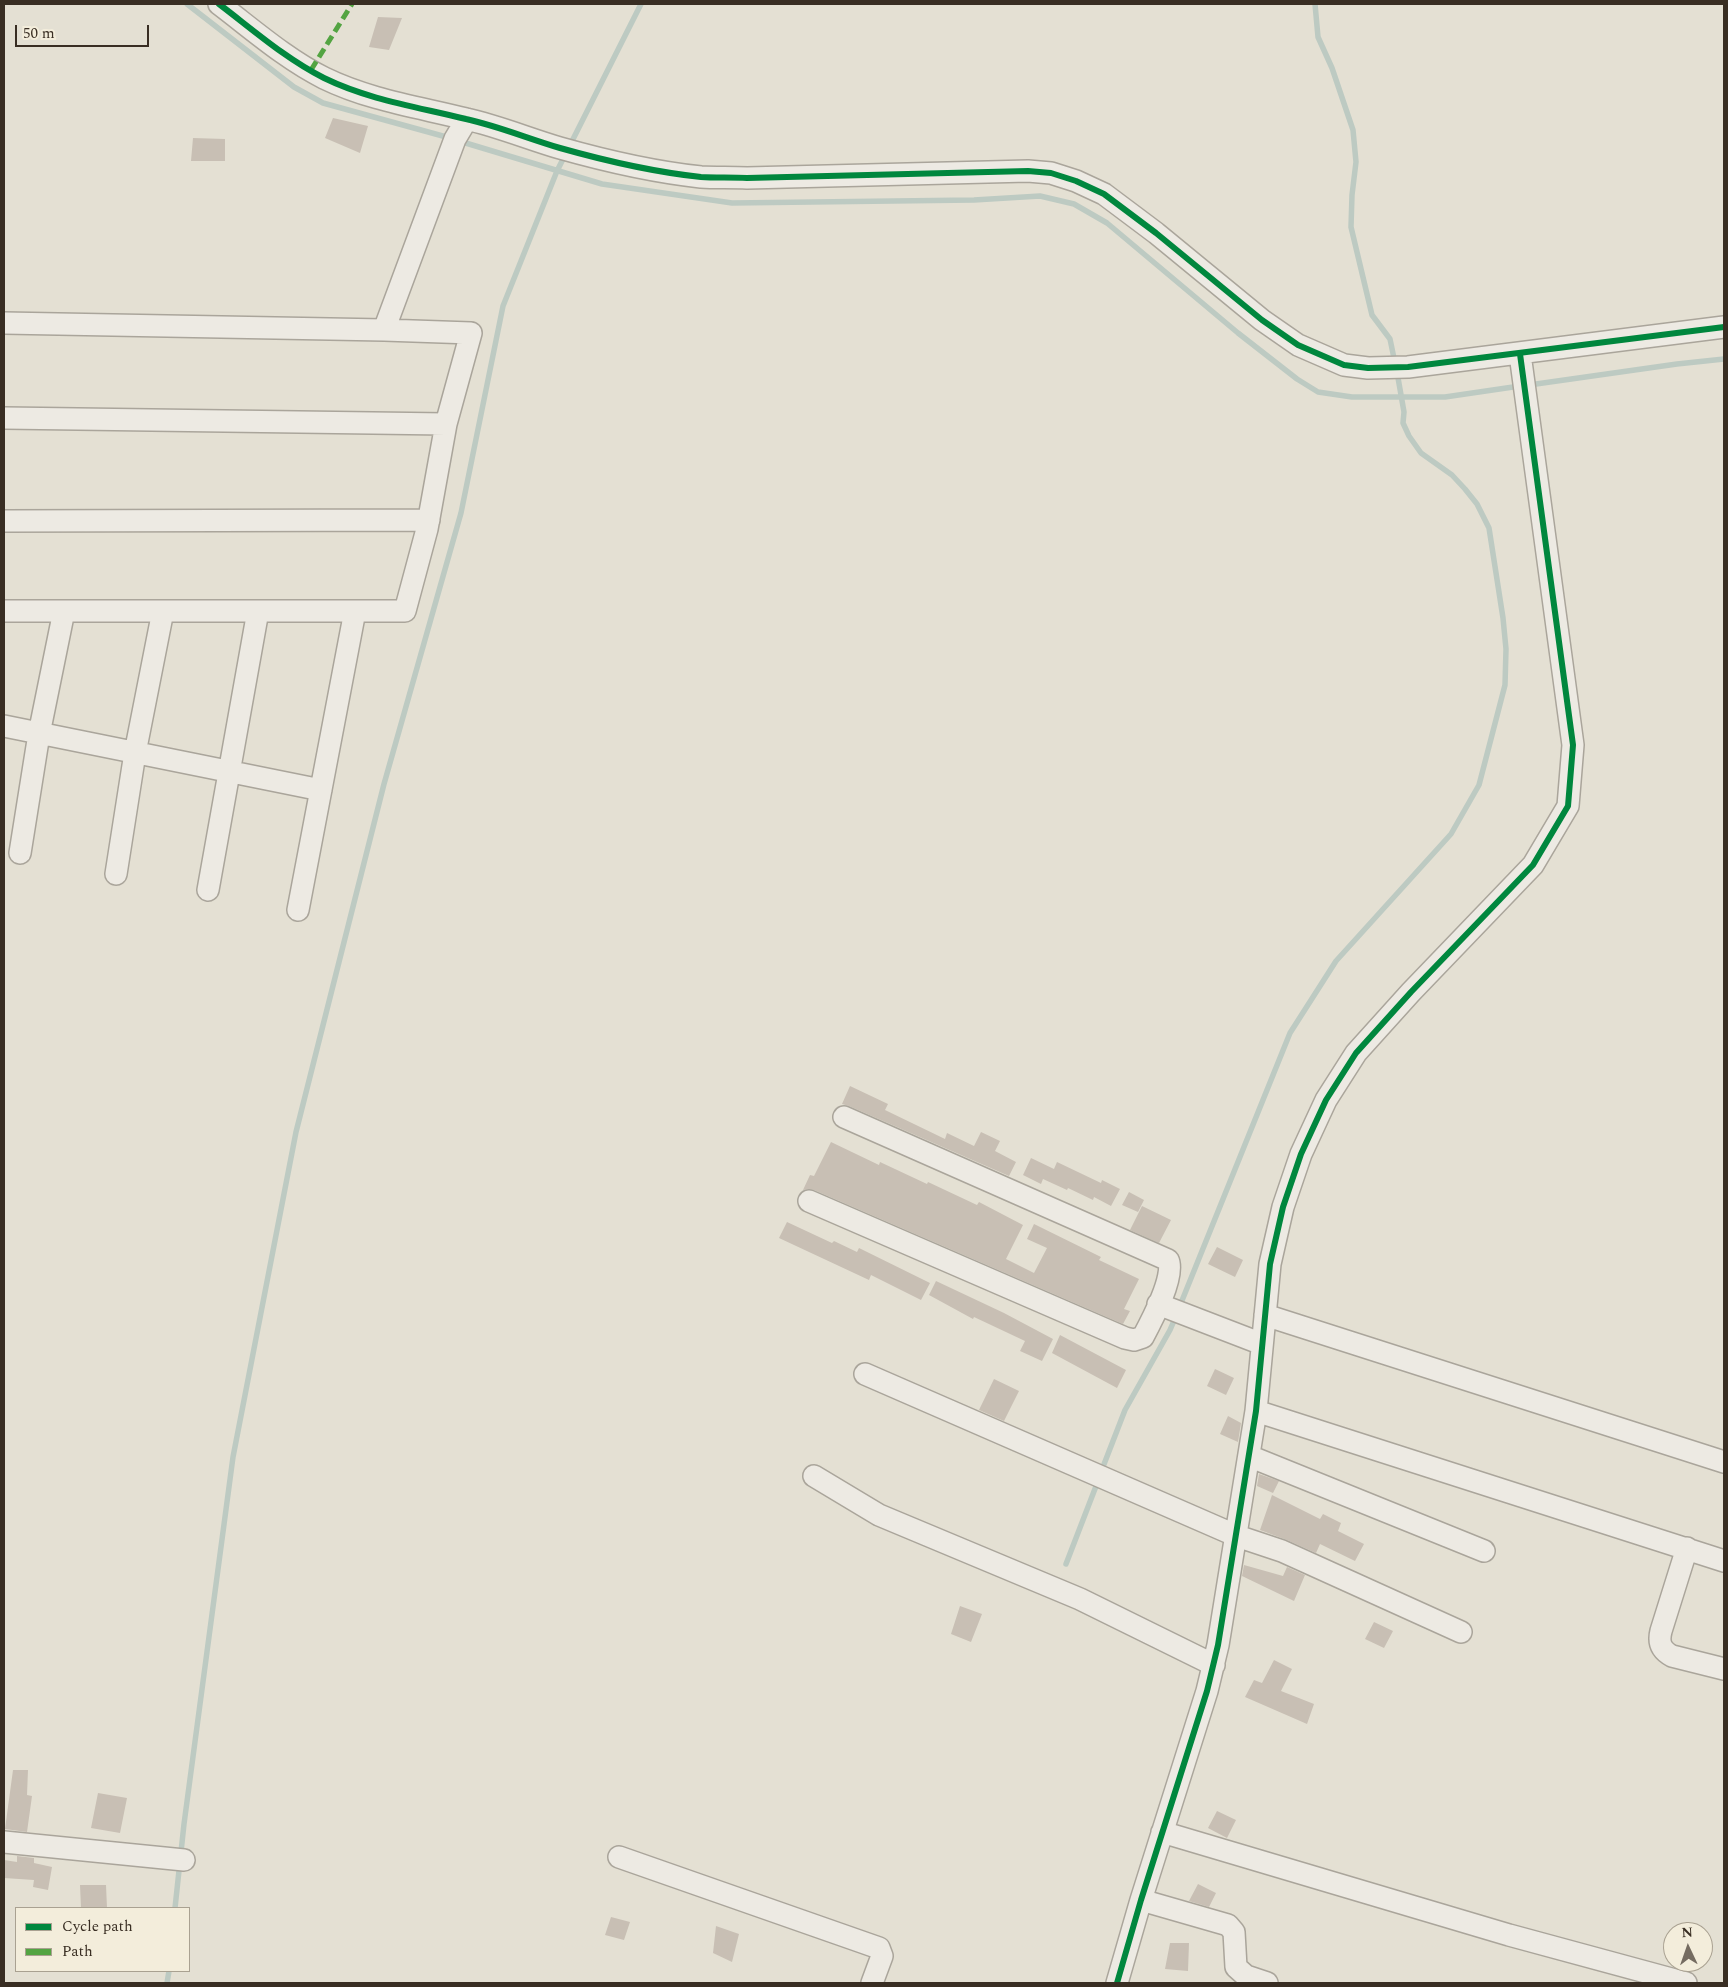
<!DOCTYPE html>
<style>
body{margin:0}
#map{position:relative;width:1728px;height:1987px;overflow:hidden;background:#e4e0d3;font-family:Spectral,serif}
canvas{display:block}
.frame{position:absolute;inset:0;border:5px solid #392e23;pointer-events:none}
.legend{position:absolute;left:15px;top:1907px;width:175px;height:65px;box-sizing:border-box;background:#f3eddb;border:1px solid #a9a191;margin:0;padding:6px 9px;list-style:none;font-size:15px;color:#392e23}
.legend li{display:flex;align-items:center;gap:10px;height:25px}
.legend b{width:25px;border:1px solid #a9a191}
.north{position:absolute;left:1663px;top:1922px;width:50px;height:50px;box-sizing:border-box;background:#f3eddb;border:1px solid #a9a191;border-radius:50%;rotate:357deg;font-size:14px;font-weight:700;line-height:20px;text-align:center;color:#392e23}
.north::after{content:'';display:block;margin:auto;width:18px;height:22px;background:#756c61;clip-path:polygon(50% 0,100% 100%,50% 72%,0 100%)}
.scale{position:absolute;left:15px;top:25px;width:134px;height:22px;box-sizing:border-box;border:2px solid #392e23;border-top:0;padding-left:6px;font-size:15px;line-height:18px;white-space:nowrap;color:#392e23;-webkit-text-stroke:4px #f3eddb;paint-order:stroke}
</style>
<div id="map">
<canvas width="1728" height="1987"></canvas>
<div class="frame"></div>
<ul class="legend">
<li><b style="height:6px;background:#00873e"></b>Cycle path</li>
<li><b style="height:6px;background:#53a442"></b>Path</li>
</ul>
<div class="north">N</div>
<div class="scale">50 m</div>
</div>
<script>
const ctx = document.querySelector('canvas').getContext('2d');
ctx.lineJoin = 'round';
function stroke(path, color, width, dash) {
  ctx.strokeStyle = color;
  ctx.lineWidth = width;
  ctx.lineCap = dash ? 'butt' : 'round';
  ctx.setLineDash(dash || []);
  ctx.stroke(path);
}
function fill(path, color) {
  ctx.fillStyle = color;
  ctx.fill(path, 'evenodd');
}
const stream = new Path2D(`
 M187,4L294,87L323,103L450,138
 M1315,4L1318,37L1332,68L1353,130L1356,162L1352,195L1351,227L1372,315L1390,339L1395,363
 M459,141L602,184L732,203L974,200L1040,196L1074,204L1107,223L1238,333L1297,379L1318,392L1352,397H1445L1520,386
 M1529,385L1677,364L1724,359
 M1179,1308L1290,1033L1336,961L1451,834L1479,785L1505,685L1506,649L1503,618L1489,528L1477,504L1465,489L1452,475L1421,453L1409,436L1403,423L1404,412L1397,372
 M1101,1472L1125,1410L1170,1330L1176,1316
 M1066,1564L1098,1481
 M175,1908L184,1824L233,1457L296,1132L384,784L461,513L503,306L557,171L641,4
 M167,1983L169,1971`);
const building = new Path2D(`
 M378,17L402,18L389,50L369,47Z
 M333,118L368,126L360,153L325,138Z
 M193,138L225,139V161H191Z
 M850,1086L888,1104L885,1110L945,1139L947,1133L974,1146L981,1132L1000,1141L995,1151L1016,1162L1009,1176L849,1106L842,1104Z
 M831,1142L879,1165L880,1162L927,1184L928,1182L977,1205L979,1202L1023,1225L1006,1259L1034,1273L1047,1248L1027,1239L1034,1224L1101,1257L1099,1260L1139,1279L1124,1309L1130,1311L1123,1324L814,1190L808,1189L803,1190L810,1175L814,1176Z
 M1031,1158L1054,1169L1057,1162L1101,1183L1102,1180L1120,1189L1111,1206L1094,1197L1093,1200L1068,1188L1067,1190L1043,1179L1041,1184L1023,1175Z
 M1129,1192L1144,1200L1138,1212L1122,1205Z
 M1142,1206L1171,1220L1159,1243L1130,1230Z
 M787,1222L832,1243L834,1241L857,1252L859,1248L930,1283L921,1300L871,1275L869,1280L779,1238Z
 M1217,1247L1243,1260L1235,1277L1208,1264Z
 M936,1281L1004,1313L1053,1339L1042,1361L1020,1351L1025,1341L974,1317L973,1319L929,1295Z
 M1060,1335L1126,1370L1117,1388L1052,1353Z
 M1215,1369L1234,1378L1226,1395L1207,1386Z
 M994,1379L1019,1391L1004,1421L979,1410Z
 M1228,1416L1241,1423L1238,1442L1220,1434Z
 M1259,1474L1279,1481L1273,1493L1257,1486Z
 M1272,1495L1320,1519L1323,1514L1341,1523L1338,1531L1364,1544L1355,1561L1320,1544L1316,1553L1287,1540L1260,1530Z
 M1244,1565L1283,1576L1287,1567L1305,1575L1294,1601L1242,1576Z
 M960,1606L982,1614L971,1642L951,1634Z
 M1374,1622L1393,1631L1384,1648L1365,1639Z
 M1274,1660L1292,1669L1281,1691L1314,1704L1307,1724L1245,1697L1254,1680L1262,1683Z
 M13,1770H28L27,1795L32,1796L27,1832L5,1829Z
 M98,1793L127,1798L120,1833L91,1828Z
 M1217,1811L1236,1820L1227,1838L1208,1828Z
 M17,1856L34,1858V1863L52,1867L48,1890L33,1887L34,1880L4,1878V1860L17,1862Z
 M1198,1884L1216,1893L1209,1907L1189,1901Z
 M80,1885H106L107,1908H81Z
 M611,1917L630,1922L624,1940L605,1935Z
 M716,1926L739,1934L732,1962L713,1953Z
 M1170,1943H1189L1188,1971L1165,1969Z`);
const minor = new Path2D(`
 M219,4C252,29 286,59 324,78C369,100 418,107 466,119C498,126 529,139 560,148C606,161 654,172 701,177C716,178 732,177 747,178L1028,171L1051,173L1076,181L1104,194L1156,233L1262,320L1298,345L1344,365L1368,368L1408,367L1724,327
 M4,323L384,330L471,333L446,424L427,529L405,611H4
 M384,330L455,139L467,119
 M4,418L446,424
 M4,521L429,520
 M4,726L321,790
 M20,853L39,734L64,611
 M116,874L135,753L163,611
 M208,890L258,611
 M298,910L355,611
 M809,1201L1125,1338L1134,1340L1143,1337C1151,1322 1176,1275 1168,1260L844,1117
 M1158,1304L1262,1344
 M1265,1315L1724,1462
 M865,1374L1237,1536L1282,1551L1461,1632
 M1256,1411L1724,1561
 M1249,1456L1484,1551
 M814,1476L879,1515L1080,1599L1214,1665
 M1687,1548L1661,1631C1658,1643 1661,1650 1672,1656L1724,1669
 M1162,1832L1509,1935L1686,1983
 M4,1842L184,1860
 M619,1857L879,1948L882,1956L872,1983
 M1141,1900L1228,1925L1234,1932L1236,1967L1246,1976L1267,1983
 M1117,1983L1141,1900L1207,1691L1218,1645L1256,1411L1270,1264L1283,1207L1301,1154L1326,1100L1356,1053L1411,992L1533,865L1568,806L1573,745L1520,354`);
const quiet = new Path2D(`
 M311,70L352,4`);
const cycleway = new Path2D(`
 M219,4C252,29 286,59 324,78C369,100 418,107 466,119C498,126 529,139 560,148C606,161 654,172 701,177C716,178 732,177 747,178L1028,171L1051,173L1076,181L1104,194L1156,233L1262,320L1298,345L1344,365L1368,368L1408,367L1724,327
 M1117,1983L1141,1900L1207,1691L1218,1645L1256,1411L1270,1264L1283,1207L1301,1154L1326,1100L1356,1053L1411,992L1533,865L1568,806L1573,745L1520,354`);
stroke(stream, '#bdcac2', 5.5);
fill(building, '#c8bfb4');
stroke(minor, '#aaa59b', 24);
stroke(minor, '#edeae3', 21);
stroke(quiet, '#53a442', 5, [10, 5]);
stroke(cycleway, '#00873e', 6);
</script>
